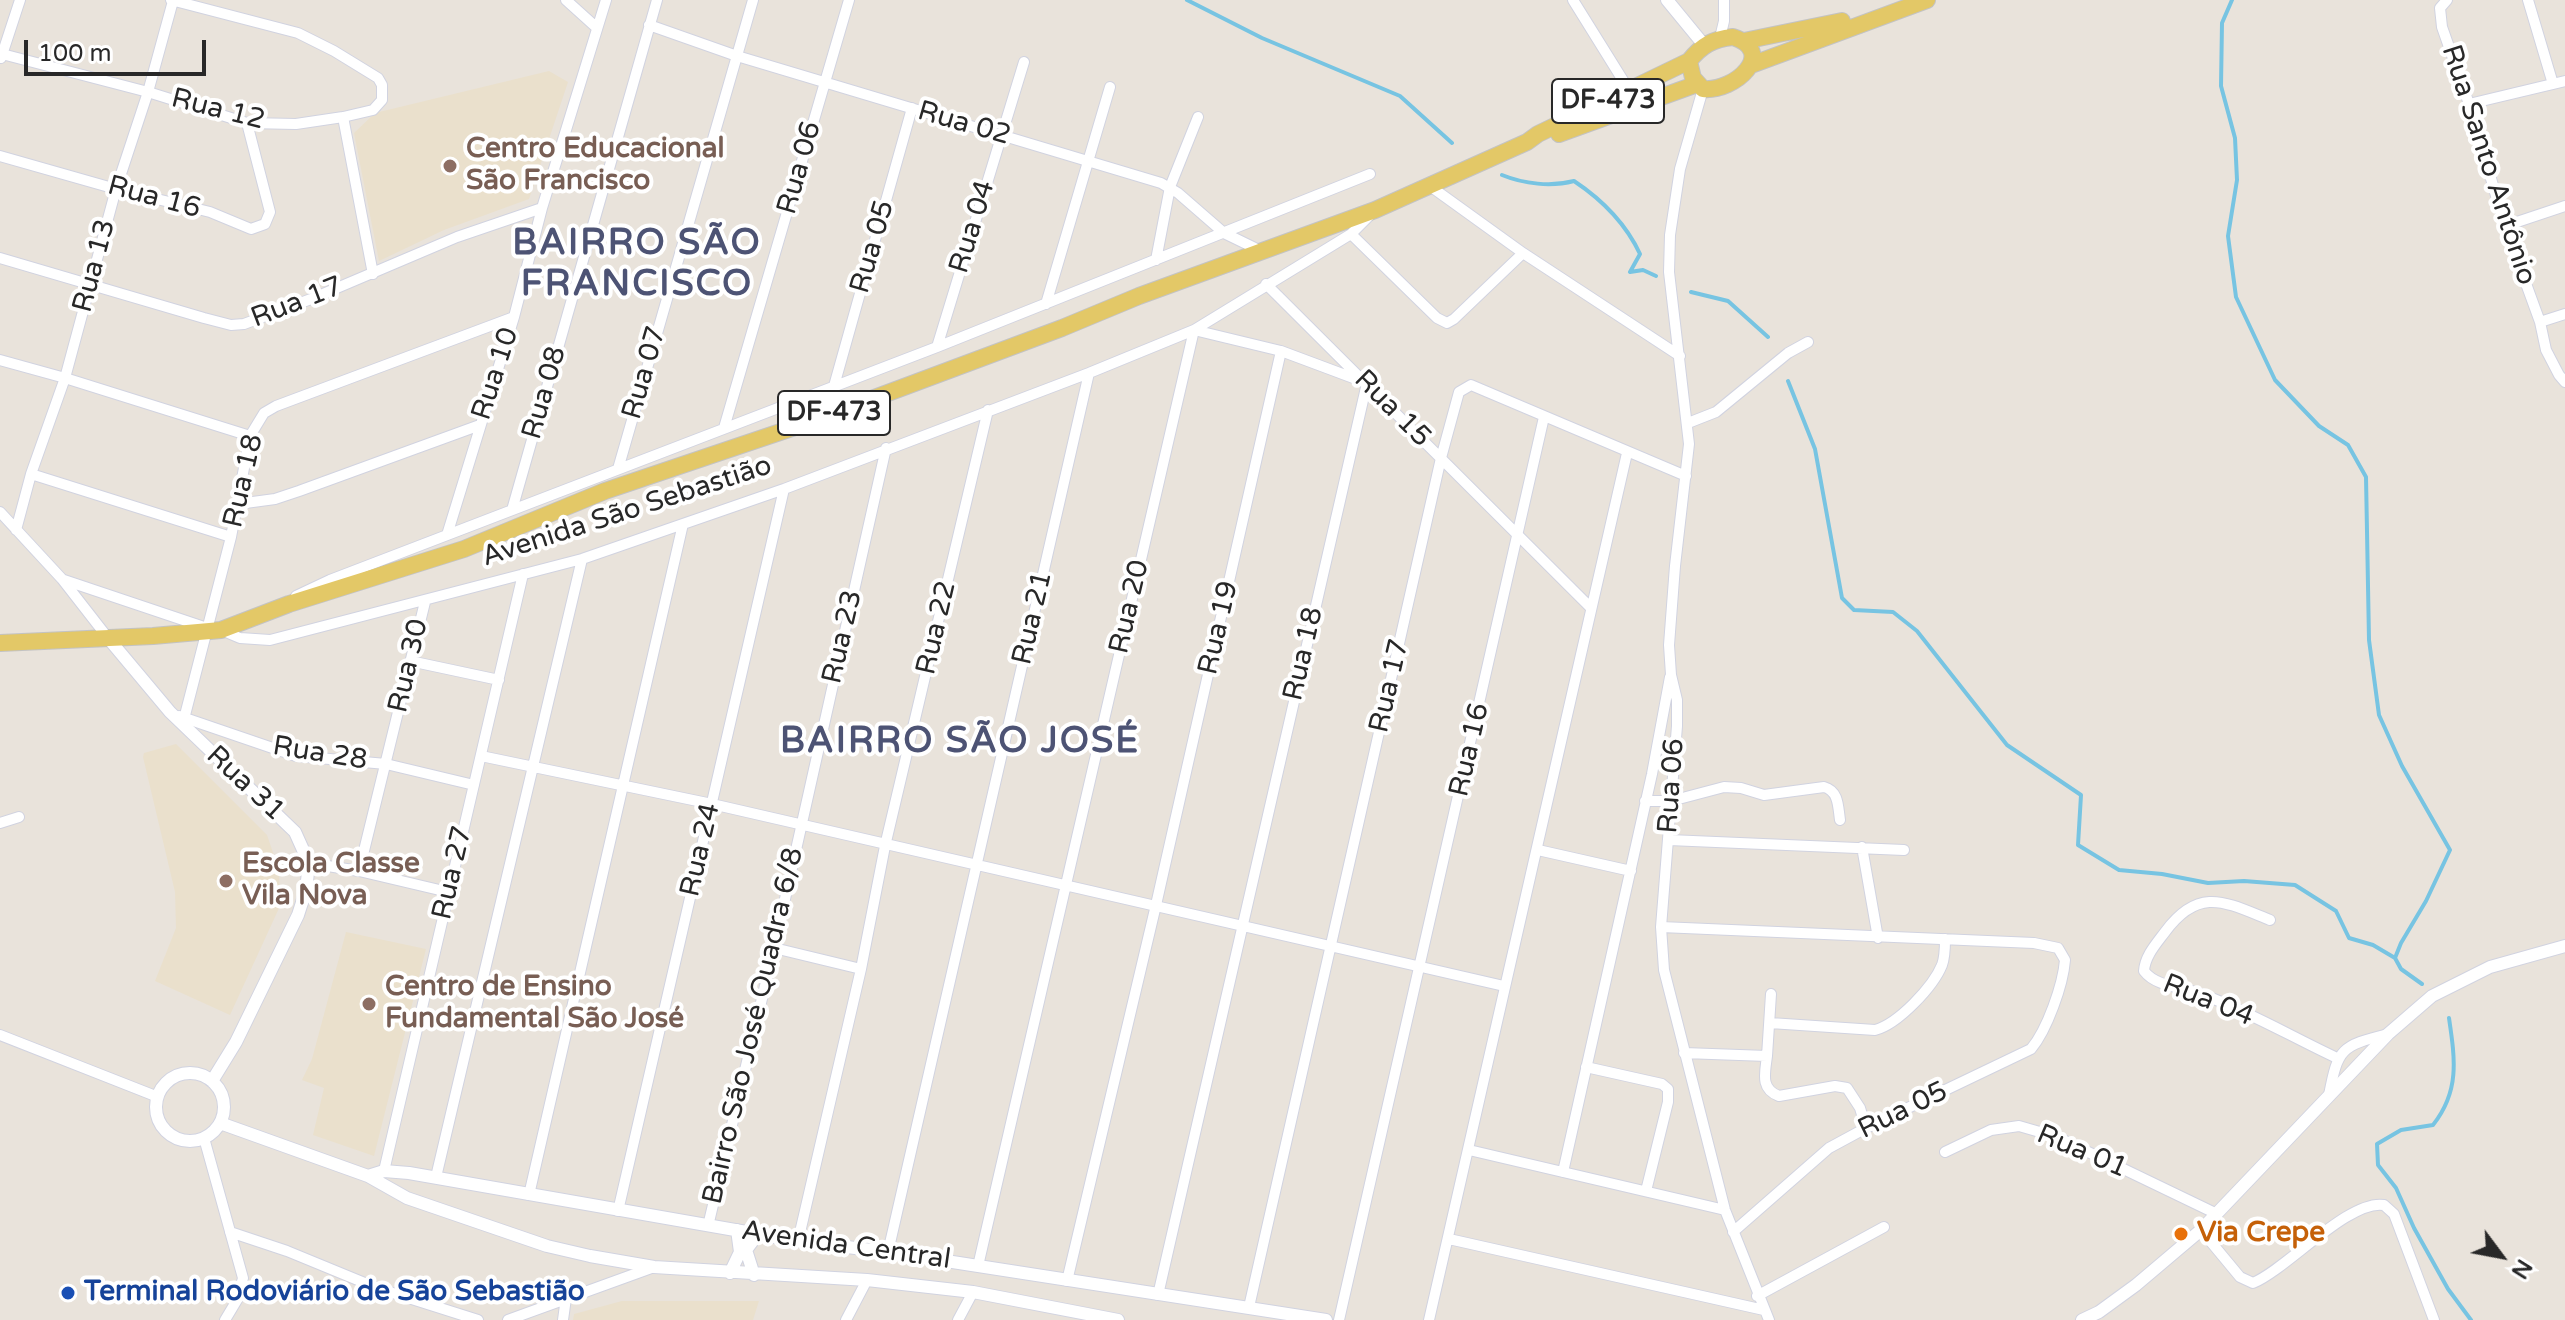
<!DOCTYPE html>
<meta charset="utf-8">
<style>
body{margin:0}
#map{position:relative;width:2565px;height:1320px;overflow:hidden;background:#e9e3db;font-family:"Varela Round",sans-serif}
canvas{display:block}
.north{position:absolute;left:2461px;top:1216px;width:80px;height:80px;-webkit-text-stroke:6px #fff;paint-order:stroke;rotate:122deg;font-size:22px;font-weight:700;line-height:32px;text-align:center;color:#282828}
.north::after{content:'';display:block;margin:auto;width:28px;height:36px;background:#282828;clip-path:polygon(50% 0,100% 100%,50% 72%,0 100%)}
.scale{position:absolute;left:24px;top:40px;width:182px;height:36px;box-sizing:border-box;border:4px solid #282828;border-top:0;padding-left:10px;font-size:24px;line-height:28px;white-space:nowrap;color:#282828;-webkit-text-stroke:6px #fff;paint-order:stroke}
</style>
<div id="map">
<canvas width="2565" height="1320"></canvas>
<div class="north">N</div>
<div class="scale">100 m</div>
</div>
<script>
const ctx = document.querySelector('canvas').getContext('2d');
ctx.lineJoin = 'round';
function fill(path, color) {
  ctx.fillStyle = color;
  ctx.fill(path, 'evenodd');
}
function stroke(path, color, width, dash) {
  ctx.strokeStyle = color;
  ctx.lineWidth = width;
  ctx.lineCap = dash ? 'butt' : 'round';
  ctx.setLineDash(dash || []);
  ctx.stroke(path);
}
function write(font, color, halo, rows, align = 'center') {
  ctx.font = font + ' "Varela Round",sans-serif';
  ctx.lineWidth = 8;
  ctx.setLineDash([]);
  ctx.textBaseline = 'middle';
  ctx.strokeStyle = halo;
  ctx.fillStyle = color;
  for (const [text, x, y, turn = 0] of rows) {
    ctx.save();
    ctx.translate(x, y);
    ctx.rotate((+turn || 0) * Math.PI / 180);
    ctx.textAlign = isNaN(turn) ? turn : align;
    if (halo) ctx.strokeText(text, 0, 0);
    ctx.fillText(text, 0, 0);
    ctx.restore();
  }
}
const education = new Path2D(`
 M549,71L568,82L529,199L444,230L379,261L354,133L375,113Z
 M176,744L267,835L279,870L280,906L230,1015L155,981L176,928L175,892L143,757L144,753Z
 M346,932L426,949L374,1156L313,1135L324,1088L302,1080L312,1059Z
 M622,1301H759L753,1320H573L574,1314Z`);
const stream = new Path2D(`
 M1187,0L1262,38L1400,96L1452,143
 M2232,0L2222,23L2221,86L2235,138L2237,180L2228,236L2236,297L2275,380L2319,426L2348,445L2366,477L2369,640L2379,715L2402,766L2450,850L2426,901L2401,943L2395,958
 M1502,175C1524,184 1551,187 1574,181C1601,199 1626,224 1640,254L1630,272L1643,270L1656,276
 M1691,292L1728,301L1768,337
 M1788,381L1815,449L1842,598L1854,610L1893,612L1917,631L2007,745L2081,795L2078,845L2119,870L2162,874L2208,883L2244,881L2295,885L2336,911L2349,938L2373,945L2395,958L2401,969L2422,984
 M2449,1018C2455,1059 2460,1091 2433,1125L2401,1130L2377,1144L2378,1165L2396,1188L2414,1228L2448,1289L2471,1320`);
const minor = new Path2D(`
 M566,0L597,28
 M1573,0L1629,90
 M2447,0L2440,8L2442,27L2469,104L2505,226L2540,322L2546,350L2559,375L2565,382
 M2528,0L2553,84
 M649,25L737,56L1161,183L1178,193L1224,233L1261,251
 M1720,38L1724,21V0
 M2,54L148,92L247,123L296,124L343,117L373,110L382,100V85L378,78L334,51L298,33L171,0
 M1,58L20,0
 M1703,89L1680,169L1670,235L1669,272L1689,444L1675,566L1669,645L1671,675L1677,700V726L1661,927L1664,970L1725,1210L1769,1320
 M2469,104L2565,81
 M343,117L373,274
 M0,156L116,189L210,212L251,229L265,224L270,212L247,123
 M1430,186L1523,253L1680,356
 M2505,226L2565,206
 M1351,234L1437,318L1447,323L1454,319L1523,253
 M0,258L204,318L231,325L244,324L311,299L457,237L542,208
 M1156,260L1170,187L1198,117
 M1266,284L1591,608
 M1046,304L1110,87
 M2540,322L2565,314
 M1194,330L1281,351L1364,382
 M937,347L1024,62
 M0,360L65,378L250,436
 M834,386L912,108
 M1688,423L1716,412L1788,353L1808,342
 M724,428L849,0
 M618,469L753,0
 M31,474L231,537
 M238,504L275,499L299,491L480,425
 M512,510L657,0
 M0,512L62,579L108,638
 M16,530L31,474L65,378L116,189L148,92L173,1
 M447,535L514,317L542,208L606,0
 M64,580L207,628
 M296,596L330,580L937,347L1370,174
 M221,630L240,638L270,640L582,559L784,489L1089,373L1194,330L1351,234L1370,215
 M410,661L499,680
 M179,716L296,756L386,764L474,785
 M184,719L231,537L250,436L264,413L276,406L514,317
 M481,756L712,804L1504,986
 M1645,801H1671L1724,787L1741,788L1764,795L1824,787C1839,791 1838,807 1840,820
 M0,823L19,817
 M1669,840L1904,850
 M1862,847L1878,938
 M1538,850L1631,871
 M309,863L359,871L448,892
 M359,871L425,602
 M2270,920C2225,902 2199,886 2165,932C2156,944 2145,956 2144,971C2156,987 2183,987 2201,994C2248,1011 2292,1037 2337,1058
 M1661,927L2034,943L2058,948L2065,960C2063,985 2047,1030 2031,1049L1866,1128L1829,1148L1733,1232
 M774,948L861,969
 M1770,1023L1875,1030C1898,1024 1933,987 1942,965C1945,957 1945,948 1945,939
 M0,1035L158,1097
 M1684,1053L1767,1056C1765,1073 1760,1089 1779,1096L1835,1086L1847,1088L1860,1108L1866,1128
 M1767,1056L1771,994
 M1586,1067L1662,1084L1668,1089V1102L1646,1191
 M2329,1095C2338,1048 2341,1046 2388,1034
 M204,1138L243,1278L237,1300L225,1320
 M1469,1150L1725,1210
 M1945,1152L1991,1130L2019,1126L2057,1137L2217,1214
 M384,1171L523,574
 M1563,1172L1652,774L1670,677
 M436,1177L582,559
 M529,1195L683,524
 M618,1211L784,489
 M708,1226L774,948L886,448
 M2201,1230L2240,1277L2253,1283C2287,1269 2349,1199 2384,1205L2394,1214L2434,1320
 M230,1232L287,1251L377,1288L478,1320
 M1449,1239L1764,1310
 M798,1241L861,969L885,846L988,410
 M888,1252L1089,373
 M978,1266L1194,330
 M1067,1281L1156,905L1281,351
 M1158,1295L1367,383
 M1757,1296L1884,1227
 M1249,1307L1441,458L1459,392L1471,385L1686,476
 M508,1320L654,1267
 M563,1320L566,1298
 M846,1320L867,1280
 M958,1320L973,1292
 M1339,1320L1544,417
 M1429,1320L1627,453`);
const tertiary = new Path2D(`
 M1667,0L1704,45
 M108,638L170,712L295,832L309,863L306,890L298,915L236,1042L212,1081
 M156 1107a34 34 0 1 1 68 0a34 34 0 1 1-68 0Z
 M220,1123L368,1176L407,1198L547,1246L590,1256L654,1267L867,1280L973,1292L1118,1320
 M368,1176L384,1171L409,1173L798,1241L888,1252L1326,1320
 M730,1273L740,1252L737,1230
 M754,1275L746,1250L758,1234
 M2082,1320L2099,1312L2136,1285L2201,1230L2388,1034L2432,996L2490,967L2565,946`);
const primary = new Path2D(`
 M1733,37C1778,52 1735,92 1703,89L1693,78L1689,61C1702,45 1713,39 1733,37Z
 M1744,41L1842,21
 M1751,65L1927,0
 M1559,134L1697,84
 M0,643L153,636L221,630L289,604L464,549L605,491L810,422L1062,328L1139,296L1375,210L1527,142L1538,134L1689,61`);
const markers = [
 [450,166,8,"#8d6e63"],
 [226,881,8,"#8d6e63"],
 [369,1004,8,"#8d6e63"],
 [2181,1234,8,"#e8710a"],
 [68,1293,8,"#1a4fb4"]
];
const shields = [
 [1608,101,112],
 [834,413,112]
];
const shieldNames = [
 ["DF-473",1608,101],
 ["DF-473",834,413]
];
const streetNames = [
 ["Rua 12",218,110,14],
 ["Rua 02",964,124,16],
 ["Rua Santo Antônio",2488,165,72],
 ["Rua 06",800,168,-74],
 ["Rua 16",154,198,15],
 ["Rua 04",973,227,-73],
 ["Rua 05",873,247,-74],
 ["Rua 13",95,266,-75],
 ["Rua 17",297,303,-21],
 ["Rua 07",645,373,-74],
 ["Rua 10",496,374,-72],
 ["Rua 08",545,393,-74],
 ["Rua 15",1392,409,45],
 ["Rua 18",244,481,-77],
 ["Avenida São Sebastião",627,512,-18],
 ["Rua 20",1130,607,-77],
 ["Rua 21",1033,618,-77],
 ["Rua 22",937,628,-77],
 ["Rua 19",1219,628,-77],
 ["Rua 23",843,637,-77],
 ["Rua 18",1304,654,-77],
 ["Rua 30",409,666,-77],
 ["Rua 17",1390,686,-77],
 ["Rua 16",1470,750,-77],
 ["Rua 28",320,754,9],
 ["Rua 31",245,784,43],
 ["Rua 06",1672,786,-86],
 ["Rua 24",701,850,-77],
 ["Rua 27",453,873,-77],
 ["Rua 04",2208,1001,22],
 ["Bairro São José Quadra 6/8",754,1026,-77],
 ["Rua 05",1903,1111,-26],
 ["Rua 01",2082,1152,23],
 ["Avenida Central",846,1246,8]
];
const educationNames = [
 ["Centro Educacional",466,150],
 ["São Francisco",466,182],
 ["Escola Classe",242,865],
 ["Vila Nova",242,897],
 ["Centro de Ensino",385,988],
 ["Fundamental São José",385,1020]
];
const foodNames = [
 ["Via Crepe",2197,1234]
];
const transitNames = [
 ["Terminal Rodoviário de São Sebastião",84,1293]
];
const districtNames = [
 ["BAIRRO SÃO",637,245],
 ["FRANCISCO",637,286],
 ["BAIRRO SÃO JOSÉ",960,743]
];
fill(education, '#eae0cc');
stroke(stream, '#77c4e2', 4);
stroke(minor, '#d1d3e0', 12);
stroke(tertiary, '#d1d3e0', 14);
stroke(primary, '#c3c3c3', 18);
stroke(minor, '#fff', 10);
stroke(tertiary, '#fff', 12);
stroke(primary, '#e3c867', 16);
for (const [x, y, r, color] of markers) {
  const dot = new Path2D();
  dot.arc(x, y, r, 0, 2 * Math.PI);
  ctx.fillStyle = color;
  ctx.fill(dot);
  stroke(dot, '#fff', 3);
}
for (const [x, y, w] of shields) {
  const box = new Path2D();
  box.roundRect(x - w / 2, y - 22, w, 44, 6);
  ctx.fillStyle = '#fff';
  ctx.fill(box);
  stroke(box, '#282828', 2);
}
write('bold 26px', '#282828', null, shieldNames);
write('28px', '#282828', '#fff', streetNames);
write('bold 28px', '#785e54', '#fff', educationNames, 'left');
write('bold 28px', '#c56008', '#fff', foodNames, 'left');
write('bold 28px', '#164399', '#fff', transitNames, 'left');
ctx.letterSpacing = '2px';
write('bold 36px', '#4d5374', '#fff', districtNames);
ctx.letterSpacing = '0px';
</script>
